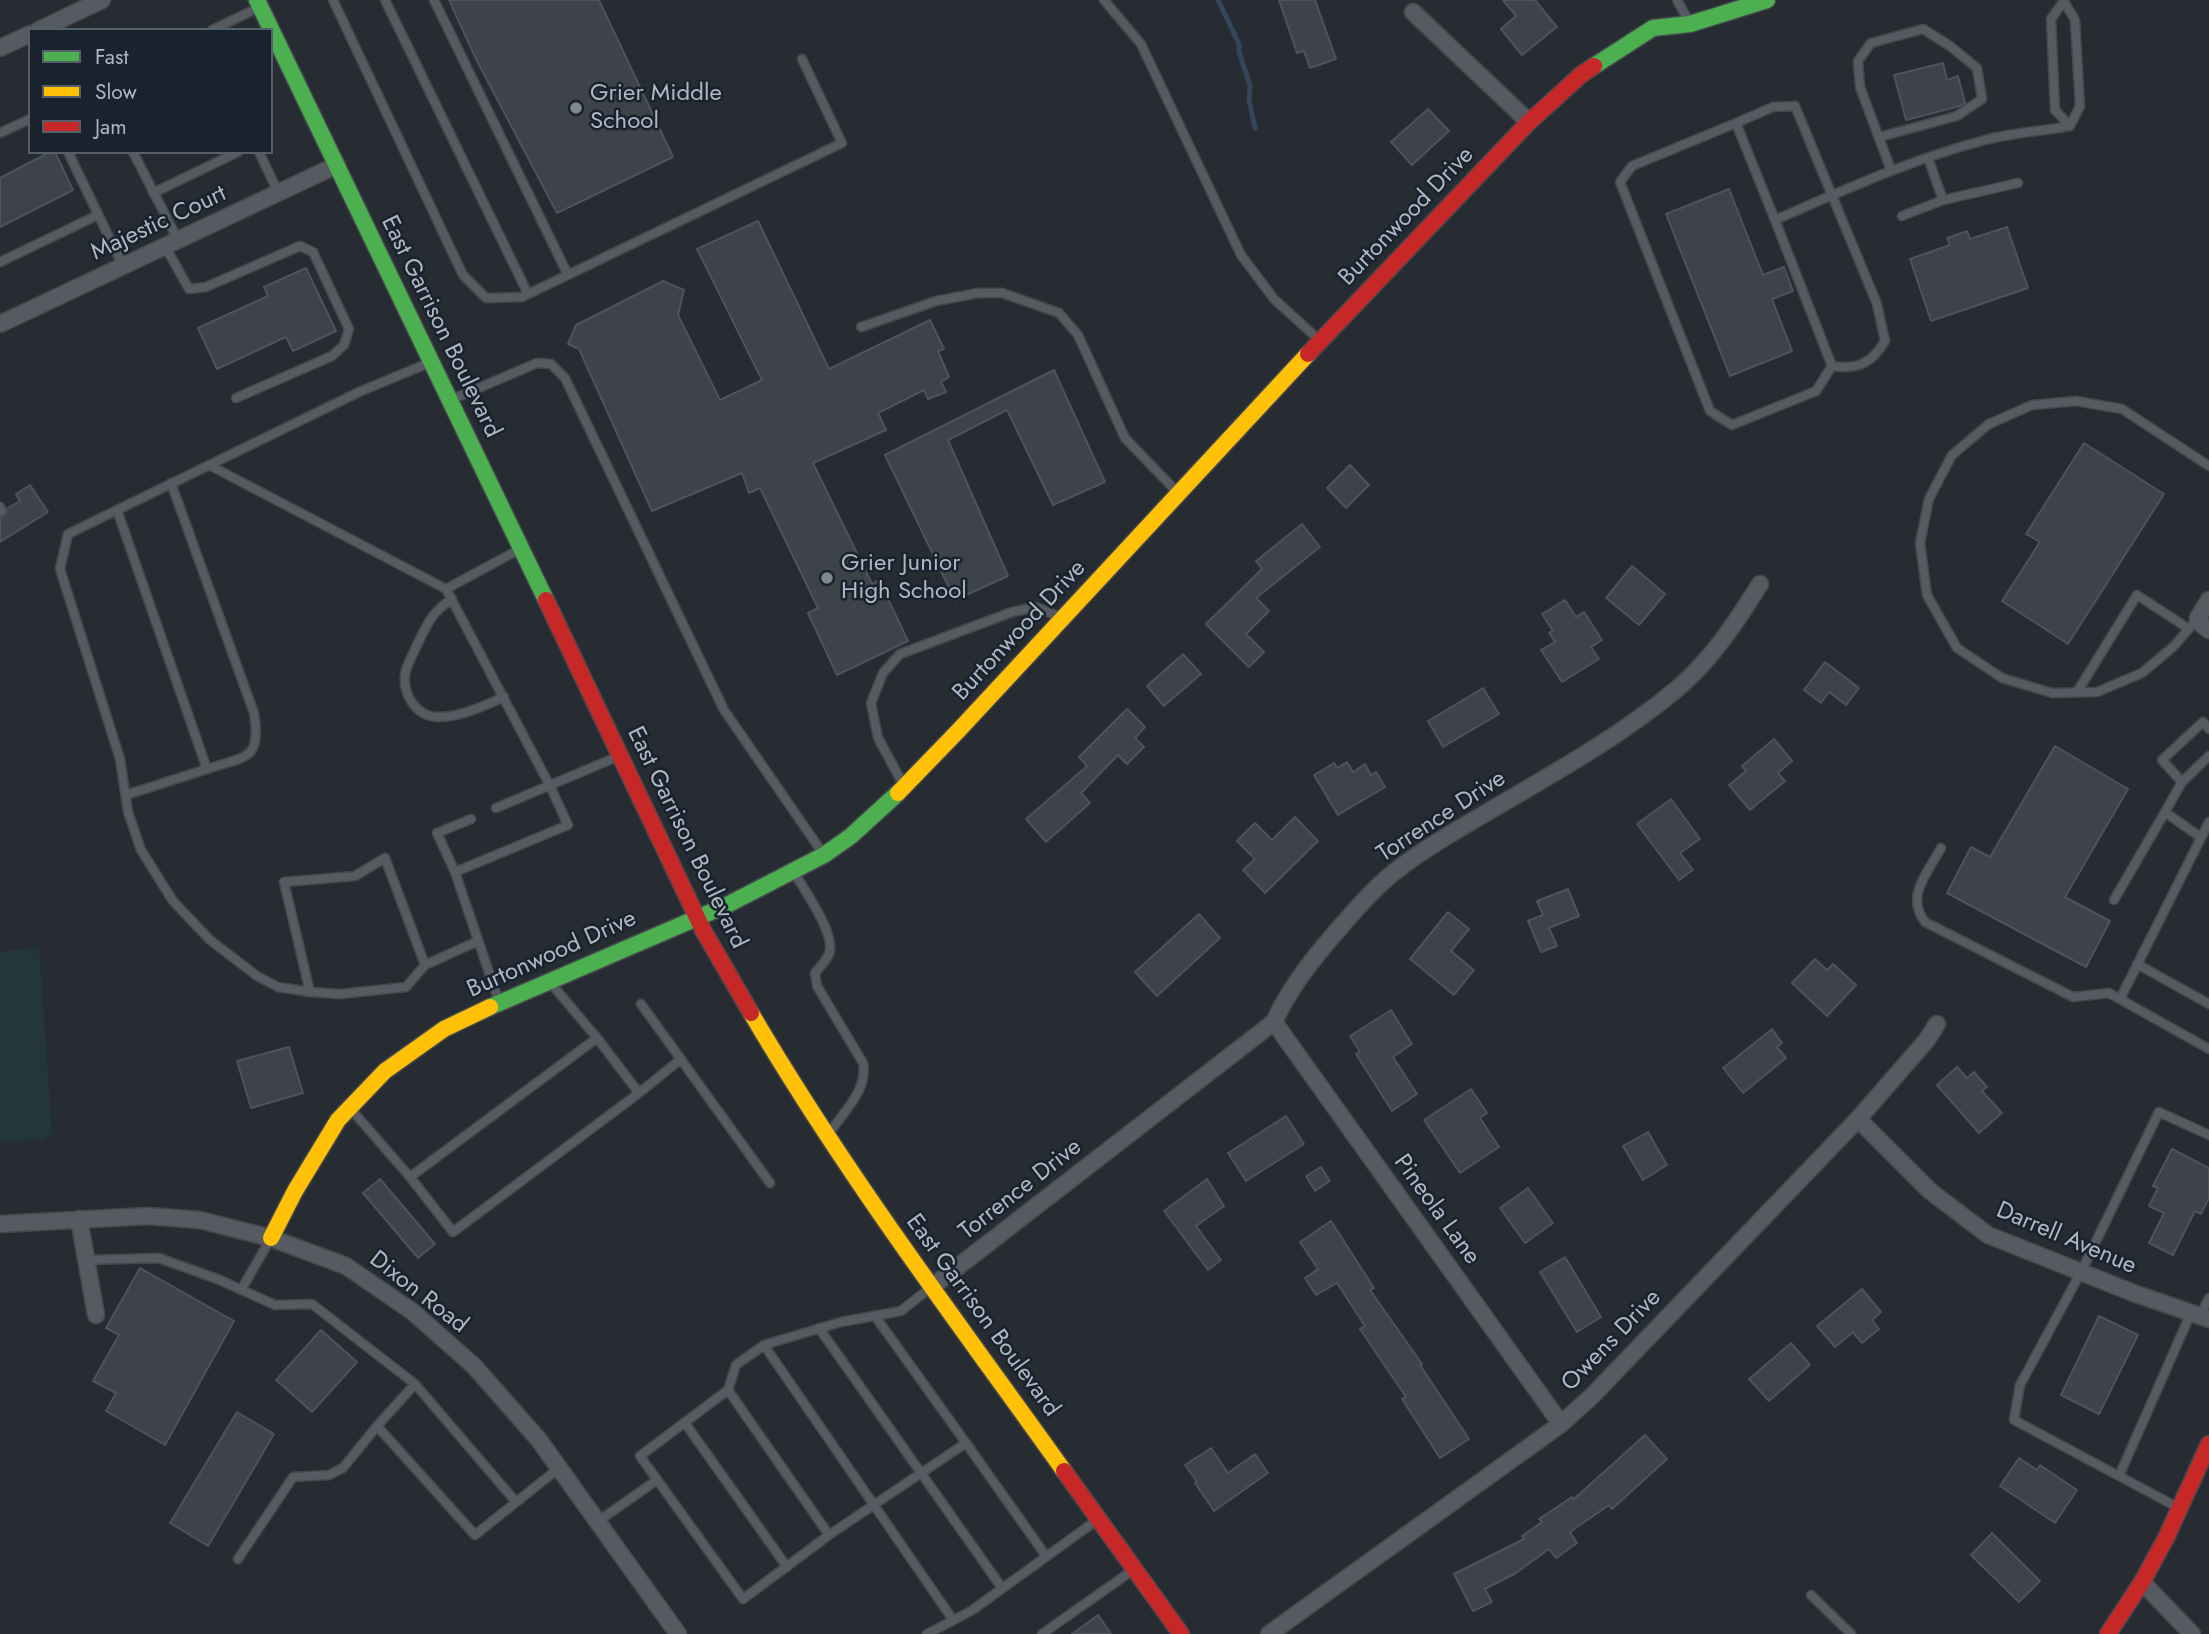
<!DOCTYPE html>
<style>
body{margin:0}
#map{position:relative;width:2209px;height:1634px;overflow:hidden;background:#262c32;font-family:Jost,sans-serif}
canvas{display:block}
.legend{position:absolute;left:28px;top:28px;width:245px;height:126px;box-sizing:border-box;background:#19232d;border:2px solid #555f6a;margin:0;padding:9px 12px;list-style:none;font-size:21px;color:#aeb8c5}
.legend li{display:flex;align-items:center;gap:14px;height:35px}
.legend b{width:35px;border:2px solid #555f6a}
</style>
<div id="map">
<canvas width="2209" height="1634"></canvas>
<ul class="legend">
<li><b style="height:9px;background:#4caf50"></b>Fast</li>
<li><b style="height:9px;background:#ffc107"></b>Slow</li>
<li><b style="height:9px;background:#c62828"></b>Jam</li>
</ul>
</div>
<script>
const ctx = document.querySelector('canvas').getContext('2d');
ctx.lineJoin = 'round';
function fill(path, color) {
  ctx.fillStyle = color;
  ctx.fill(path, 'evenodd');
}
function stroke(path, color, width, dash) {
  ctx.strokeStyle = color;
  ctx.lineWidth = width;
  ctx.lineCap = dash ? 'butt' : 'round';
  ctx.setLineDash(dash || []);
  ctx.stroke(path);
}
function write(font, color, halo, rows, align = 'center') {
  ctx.font = font + ' Jost,sans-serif';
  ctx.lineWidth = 5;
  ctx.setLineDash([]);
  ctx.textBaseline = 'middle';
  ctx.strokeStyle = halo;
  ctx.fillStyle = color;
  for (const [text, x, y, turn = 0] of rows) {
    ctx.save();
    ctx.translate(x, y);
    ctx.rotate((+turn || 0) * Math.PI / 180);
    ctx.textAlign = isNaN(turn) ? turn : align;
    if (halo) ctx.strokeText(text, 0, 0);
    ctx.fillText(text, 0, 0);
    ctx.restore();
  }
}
const green = new Path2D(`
 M39,947L52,1133L43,1140L0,1141V952Z`);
const stream = new Path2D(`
 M1218,0L1239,44V52L1250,85L1249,100L1255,128`);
const building = new Path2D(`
 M449,0H599L673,157L557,213L476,59Z
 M1279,0H1315L1336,59L1310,68L1304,51L1297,53Z
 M1503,0H1535L1557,27L1522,55L1501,29L1516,16Z
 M1943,63L1947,80L1958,76L1965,103L1960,106L1906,120L1894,75Z
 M1428,109L1449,131L1412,165L1391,142Z
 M50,152H55L73,190L0,227V178Z
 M1729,189L1763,275L1784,267L1793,291L1772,299L1792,351L1730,376L1666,214Z
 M758,221L829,369L930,320L944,349L938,351L949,377L941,382L946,392L928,399L924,390L878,413L886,430L813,463L872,584L879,580L908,641L837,675L808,613L818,608L760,488L749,493L742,473L652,511L579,349L568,344L576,325L663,281L684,290L678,315L720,400L762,380L697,249Z
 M2007,227L2028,288L1931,321L1910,259L1950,245L1947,238L1967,231L1970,239Z
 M306,268L336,331L293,351L286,337L217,369L198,328L268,296L264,287Z
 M1054,370L1105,482L1053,505L1007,410L948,440L1008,576L955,600L885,455Z
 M2084,443L2164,494L2068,644L2002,601L2040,542L2026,534Z
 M1350,465L1369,485L1346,508L1327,488Z
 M30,485L48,512L0,542V517L5,516L8,508L20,501L16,494Z
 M1302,524L1320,547L1256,598L1269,611L1246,634L1264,652L1249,667L1206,624L1262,569L1256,561Z
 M1632,566L1665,594L1639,625L1606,598Z
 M1565,600L1576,617L1584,612L1602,640L1591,647L1599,659L1562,682L1541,650L1555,642L1549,633L1553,631L1542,614Z
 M1183,654L1201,674L1164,706L1147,686Z
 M1825,662L1859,688L1846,705L1829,692L1821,703L1804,690Z
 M1483,688L1499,714L1443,747L1428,721Z
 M1127,709L1145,727L1135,738L1144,747L1127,764L1118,755L1081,793L1090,803L1046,842L1026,819L1087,766L1079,757Z
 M1774,739L1792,761L1778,773L1785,781L1750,810L1729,785L1746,771L1742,766Z
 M2055,746L2128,789L2065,897L2110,921L2086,967L1947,893L1971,847L1990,857Z
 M1347,762L1353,772L1365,764L1371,775L1376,772L1385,787L1338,815L1314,775L1334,763L1337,768Z
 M1671,799L1700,839L1680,853L1693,870L1679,880L1637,824Z
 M1295,817L1318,841L1265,893L1243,870L1255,859L1237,841L1255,823L1272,840Z
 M1568,889L1579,916L1549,928L1557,946L1541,952L1528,921L1543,915L1537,901Z
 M1448,912L1469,929L1451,951L1474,970L1454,995L1410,959Z
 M1199,914L1220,938L1157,996L1135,972Z
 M1815,959L1827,970L1833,964L1856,985L1827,1016L1792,983Z
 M1391,1010L1412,1044L1393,1057L1417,1094L1392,1111L1356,1054L1360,1052L1350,1036Z
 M1772,1029L1782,1043L1777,1047L1786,1058L1743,1093L1723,1068Z
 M289,1047L303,1093L251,1108L237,1061Z
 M1957,1067L1967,1078L1974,1072L1987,1087L1982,1091L2002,1113L1979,1133L1937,1085Z
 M1471,1089L1487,1113L1480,1118L1499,1147L1460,1173L1424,1120Z
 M1286,1116L1304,1144L1246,1181L1228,1153Z
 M1648,1132L1667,1165L1643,1180L1623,1146Z
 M2172,1149L2209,1168V1198L2201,1214L2195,1211L2173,1255L2149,1243L2164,1213L2149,1206L2158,1188L2153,1186Z
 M1321,1167L1330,1181L1315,1191L1306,1176Z
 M380,1179L435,1244L418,1258L363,1193Z
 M1207,1179L1224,1206L1196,1226L1221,1260L1208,1270L1164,1211Z
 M1528,1188L1553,1223L1525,1243L1500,1208Z
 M1331,1221L1374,1288L1370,1290L1422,1364L1420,1365L1469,1439L1440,1458L1402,1399L1406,1397L1360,1329L1365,1326L1337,1283L1316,1295L1305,1278L1318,1269L1300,1242Z
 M1565,1257L1601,1317L1577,1332L1540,1272Z
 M140,1268L234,1321L165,1445L106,1411L116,1393L93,1381L119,1335L106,1328Z
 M1862,1289L1881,1312L1872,1320L1879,1329L1862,1343L1853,1332L1835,1347L1817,1326Z
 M2099,1316L2138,1335L2099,1414L2061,1395Z
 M321,1330L357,1362L312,1412L276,1380Z
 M1791,1343L1810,1365L1769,1401L1749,1379Z
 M237,1412L274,1434L208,1546L170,1523Z
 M1645,1435L1667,1459L1612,1509L1609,1505L1570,1532L1577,1543L1556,1558L1549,1549L1516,1573L1485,1589L1492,1602L1473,1611L1454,1574L1524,1539L1522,1536L1542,1522L1539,1519L1572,1497L1574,1499Z
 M1211,1448L1228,1473L1255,1454L1268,1473L1214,1511L1195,1483L1197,1482L1185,1465Z
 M2019,1458L2037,1470L2040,1465L2077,1490L2055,1523L2000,1486Z
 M1992,1533L2040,1581L2019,1602L1971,1555Z
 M1098,1615L1111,1634H1072Z`);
const lane = new Path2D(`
 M333,0L463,275L486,298L522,297L842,143L802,59
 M385,0L528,294
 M434,0L568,275
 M1104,0L1141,44L1241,255L1274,299L1318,339
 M1677,0L1689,22
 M2063,0L2075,20L2080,106L2070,126L2055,110L2051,19L2063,2
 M212,30L260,7
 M1736,123L1773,107L1795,106L1877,304L1885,341C1872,363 1858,370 1832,366
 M0,133L30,119
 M1879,137L1957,116L1982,99L1977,68L1950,46L1923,29L1871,43L1858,61L1860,87L1891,170
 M68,152L123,266
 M133,152L178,240
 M259,152L278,192
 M1928,158L1943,200L2018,183
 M153,193L238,152
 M1902,216L1943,200
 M1775,220L1832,366L1816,391L1732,425L1710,411L1620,182L1632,166L1736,123L1775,220C1844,190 1912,159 1985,140C2012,133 2042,131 2070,126
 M165,246L189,289L206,287L300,246L313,252L349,329L344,345L332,356L236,398
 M0,262L98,215
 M861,327L936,301L978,293H1002L1059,313L1078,335L1125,438L1177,492
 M453,399L537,363L551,364L565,378L724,710L824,855
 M209,465L446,589
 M0,507L2,511
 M117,510L207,769C245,756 262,761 254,713L171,483
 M452,599C431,613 428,623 417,645C413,655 406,665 405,675C403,695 416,716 437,717C458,718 484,706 504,697
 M2198,618L2174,646L2142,673L2097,692L2052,693L2002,678L1957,648L1927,595L1920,543L1929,499L1952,455L1989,424L2032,405L2076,401L2122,409L2209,466
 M2077,692L2137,595L2189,629
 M2182,782L2162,760L2203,722L2209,729
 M903,784L878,738L871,703L883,673L900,654L1012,612L1036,607L1060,617
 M126,795L207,769
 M496,808L619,756
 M2165,812L2182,782L2209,756
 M1941,848C1928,872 1905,896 1925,922L2073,997L2109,993L2209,1049
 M455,872L437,833L471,819
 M794,872C804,890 837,935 829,954C826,961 820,967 815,973L817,986L863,1063C868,1090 845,1110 830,1132
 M2114,900L2165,812L2200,837
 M2137,964L2209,1004
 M425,965L385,858L355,876L284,882L310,992L340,994L406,987L425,965L478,941
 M310,992L278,987L257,976L210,940L173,901L141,850L128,812L120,759L60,569L68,534L359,392L431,362
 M498,999L455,872L568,825L550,786L446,589L520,549
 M2120,999L2209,822
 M641,1004L770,1183
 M639,1093L681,1059
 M350,1108L410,1177L453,1232L639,1093L597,1038L549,981
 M410,1177L597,1038
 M86,1260L159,1258L220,1280L275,1305L312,1304L415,1384
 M241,1290L271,1238
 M875,1316L966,1443L829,1535L743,1599L640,1456L728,1390L736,1365L764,1345L841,1322L901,1311L930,1288
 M2200,1316L2209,1298
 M819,1328L1002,1588
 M764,1345L953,1620
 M728,1390L829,1535
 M685,1423L787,1567
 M966,1443L1046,1556
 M2119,1476L2191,1313
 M516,1502L415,1384L377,1426L475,1535L559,1468
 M2177,1507L2014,1420L2020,1385L2081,1272L2159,1112L2209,1135
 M597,1522L657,1480
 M238,1559L293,1477L329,1475L343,1468L377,1426
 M1811,1595L1851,1634
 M927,1634L971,1611L1097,1520
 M1042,1634L1133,1570`);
const street = new Path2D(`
 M1413,12L1529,122
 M39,30L102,0
 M0,48L30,34
 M0,324L337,165
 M2209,600L2198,618L2201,624L2209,630
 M1274,1022L1561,1424
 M1858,1119L1930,1191L1988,1235L2136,1294L2209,1319
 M79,1219L96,1315
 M0,1224L148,1216L200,1220L271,1238L346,1266L413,1312L474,1366L539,1440L678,1634
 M933,1286L1274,1022C1288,991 1308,965 1330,939C1350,916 1369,893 1393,873C1422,850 1455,831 1486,813C1552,774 1620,737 1678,688C1712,659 1737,621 1760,584
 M2142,1582L2192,1634
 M1269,1634L1561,1424L1592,1396L1858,1119L1926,1041L1937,1024`);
const fast = new Path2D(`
 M257,0L546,600
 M1594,66L1653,28L1690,24L1767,0
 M490,1007L725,906L824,855L851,836L898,793`);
const slow = new Path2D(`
 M898,793L959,730L1308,354
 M751,1013C844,1172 957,1321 1064,1471
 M271,1238L295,1191L338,1120L385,1071L444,1029L490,1007`);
const jam = new Path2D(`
 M1308,354L1529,122L1582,74L1594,66
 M546,600L703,930L751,1013
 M1064,1471L1181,1634
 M2108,1634L2142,1582L2166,1538L2209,1444`);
const markers = [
 [576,108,7,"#7e8792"],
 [827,578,7,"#7e8792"]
];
const poiNames = [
 ["Grier Middle",590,94],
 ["School",590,122],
 ["Grier Junior",841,564],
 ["High School",841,592]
];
const streetNames = [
 ["Burtonwood Drive",1407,217,-46],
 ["Majestic Court",159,224,-25],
 ["East Garrison Boulevard",440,327,64],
 ["Burtonwood Drive",1020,631,-47],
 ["Torrence Drive",1442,817,-33],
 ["East Garrison Boulevard",686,838,64],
 ["Burtonwood Drive",552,955,-24],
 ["Torrence Drive",1021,1190,-38],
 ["Pineola Lane",1436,1210,54],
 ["Darrell Avenue",2066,1239,23],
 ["Dixon Road",418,1293,38],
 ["East Garrison Boulevard",982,1316,54],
 ["Owens Drive",1612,1341,-46]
];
fill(green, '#233638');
stroke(stream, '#33465b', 5);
fill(building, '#3e4349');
stroke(building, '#4d535a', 2);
stroke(lane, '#44484d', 11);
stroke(street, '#44484d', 19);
stroke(fast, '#44484d', 19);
stroke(slow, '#44484d', 19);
stroke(jam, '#44484d', 19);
stroke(lane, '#565a61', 8);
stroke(street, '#565a61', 16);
stroke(fast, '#4caf50', 16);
stroke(slow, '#ffc107', 16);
stroke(jam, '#c62828', 16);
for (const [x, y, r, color] of markers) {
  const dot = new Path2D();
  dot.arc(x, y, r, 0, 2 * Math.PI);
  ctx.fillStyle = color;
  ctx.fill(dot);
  stroke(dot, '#19232d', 2.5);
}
write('24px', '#aeb8c5', '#19232d', poiNames, 'left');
write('24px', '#aeb8c5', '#19232d', streetNames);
</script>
